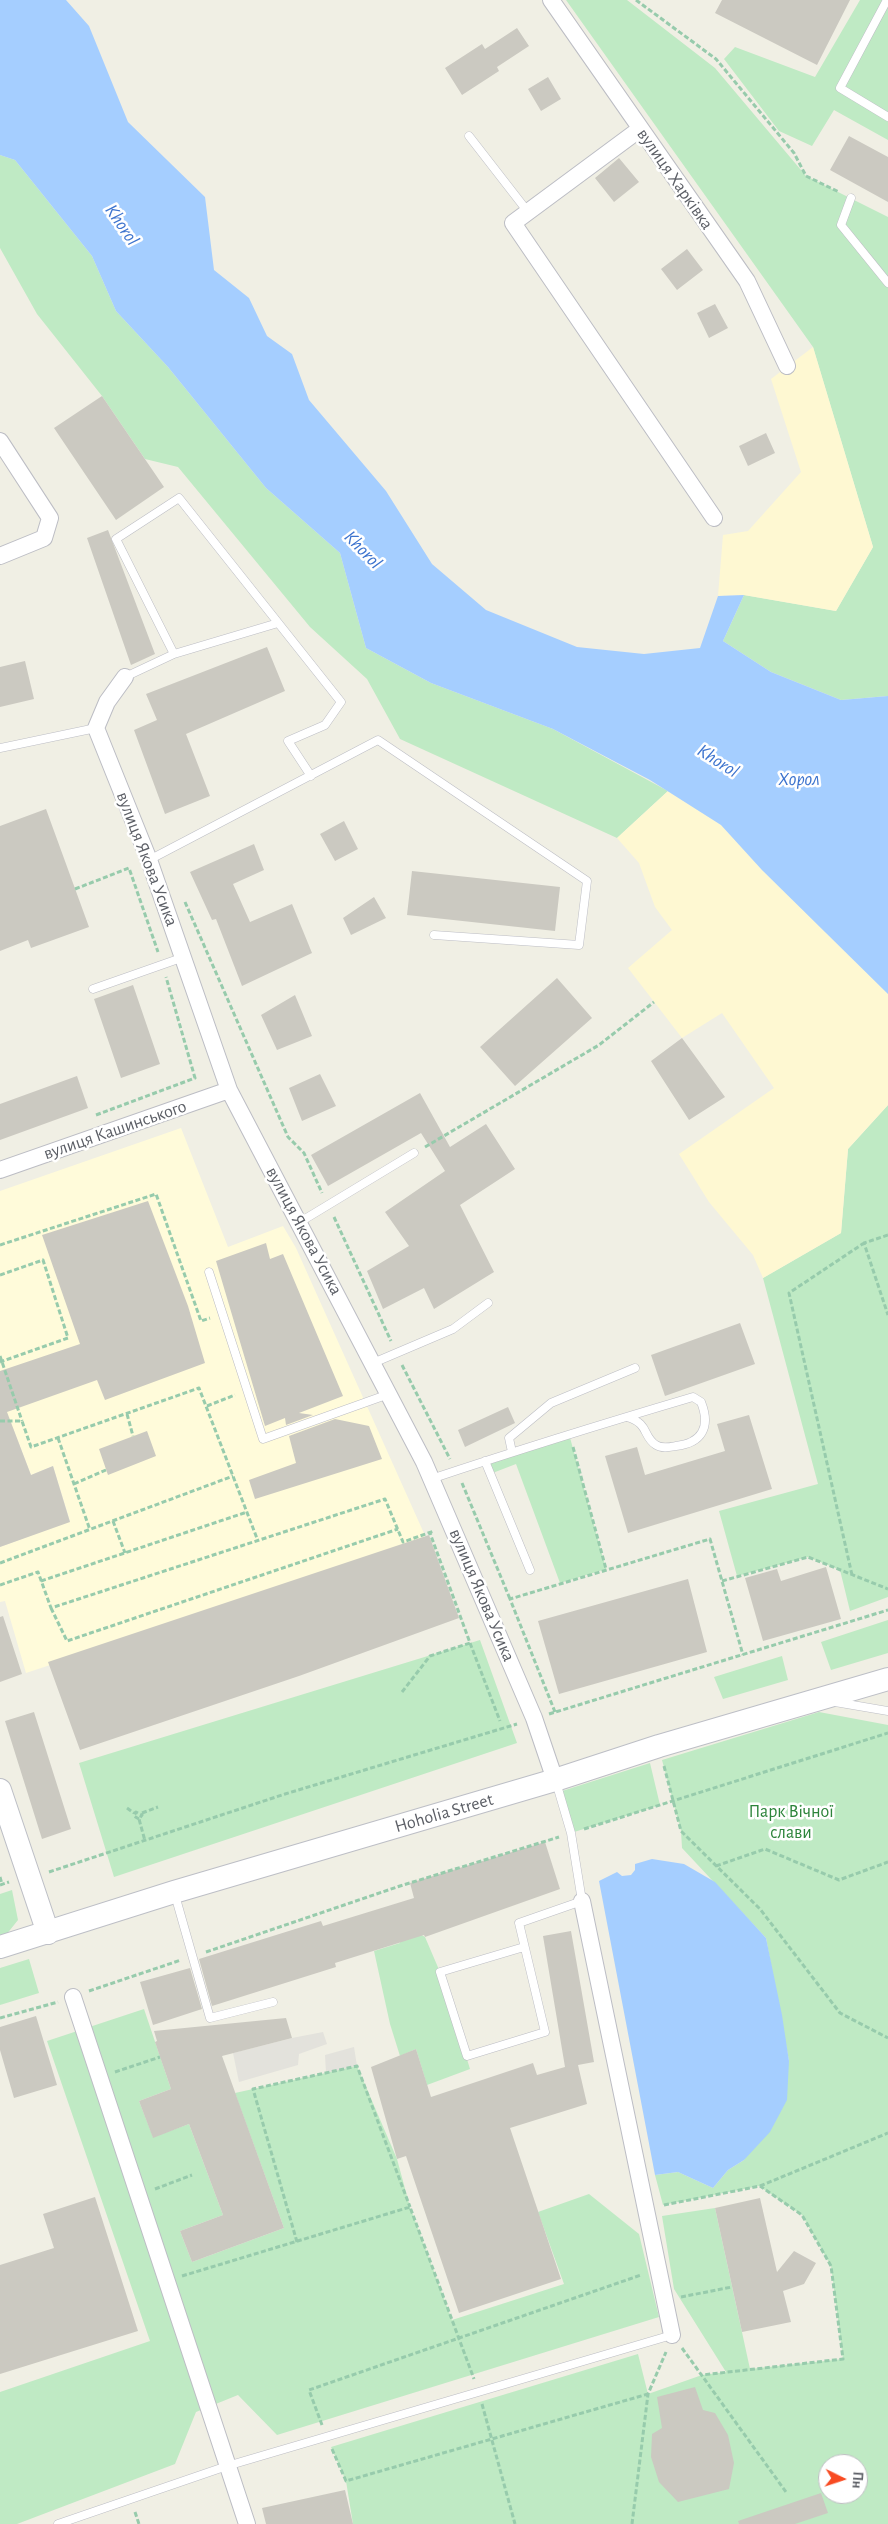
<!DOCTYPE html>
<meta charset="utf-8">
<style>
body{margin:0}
#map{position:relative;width:888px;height:2524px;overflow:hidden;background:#f0efe4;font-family:"Alegreya Sans",sans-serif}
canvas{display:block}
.north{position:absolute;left:818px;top:2454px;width:50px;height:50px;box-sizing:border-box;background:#fff;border:1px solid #bebfc2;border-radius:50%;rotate:94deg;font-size:14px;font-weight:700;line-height:20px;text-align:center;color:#5c5f66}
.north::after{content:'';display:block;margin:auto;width:18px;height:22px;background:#f84b22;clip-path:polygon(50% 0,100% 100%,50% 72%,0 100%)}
</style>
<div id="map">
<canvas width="888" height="2524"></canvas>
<div class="north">Пн</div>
</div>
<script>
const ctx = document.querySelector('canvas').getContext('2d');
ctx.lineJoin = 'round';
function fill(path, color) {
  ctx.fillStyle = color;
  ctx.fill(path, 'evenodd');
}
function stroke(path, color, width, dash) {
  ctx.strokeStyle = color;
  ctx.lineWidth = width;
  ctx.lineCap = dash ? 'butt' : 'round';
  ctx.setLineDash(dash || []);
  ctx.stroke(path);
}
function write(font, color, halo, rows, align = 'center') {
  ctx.font = font + ' "Alegreya Sans",sans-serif';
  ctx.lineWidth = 5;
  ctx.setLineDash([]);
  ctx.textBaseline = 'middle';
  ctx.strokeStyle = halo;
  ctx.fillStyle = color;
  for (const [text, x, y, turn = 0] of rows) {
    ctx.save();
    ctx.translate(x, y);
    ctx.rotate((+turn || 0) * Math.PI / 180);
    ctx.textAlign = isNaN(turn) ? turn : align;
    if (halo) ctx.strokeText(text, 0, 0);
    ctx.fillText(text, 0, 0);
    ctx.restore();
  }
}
const commercial = new Path2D(`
 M181,1128L228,1247L283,1226L296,1248L427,1540L26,1673L5,1601L0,1602V1547L70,1521L53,1466L31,1475L13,1428L0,1431V1191Z`);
const industrial = new Path2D(`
 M323,2032L327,2044L299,2054L298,2065L239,2082L233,2053L292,2038Z
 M354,2047L357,2066L326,2073L325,2055Z`);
const green = new Path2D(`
 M566,0H627L715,68L806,176L888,217V696L841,700L771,672L723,641L744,595L836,611L873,547L813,347Z
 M860,0H888V140L834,110L812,146L779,131L724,59L735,47L815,77Z
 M0,155L15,160L92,256L116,311L168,367L266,488L340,553L366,648L431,683L553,729L668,791L617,838L400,739L367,679L310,627L178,467L145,459L102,396L37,314L0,248Z
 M888,1105V1597L850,1611L840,1570L808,1557L737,1576L719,1511L818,1484L763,1278L841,1233L848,1149Z
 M569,1434L606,1569L560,1583L516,1464L490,1474L485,1461Z
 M888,1620V1653L831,1670L821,1642Z
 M480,1640L517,1743L114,1877L79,1763Z
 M782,1656L788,1680L723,1699L714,1677Z
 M819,1712L888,1725V2524H353L346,2481L331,2447L638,2354L648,2394L702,2375L726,2372L674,2289L662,2216L715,2208L750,2369L843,2359L831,2266L802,2215L759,2186L663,2205L655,2175L678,2172L713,2188L728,2170L744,2160L789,2061L766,1938L682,1848L681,1831L662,1760ZM828,2464H858V2494H828Z
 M650,1763L660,1805L571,1833L559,1792Z
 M12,1890L18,1920L6,1935L0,1937V1894Z
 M392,1918L425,1937L440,1972L470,2069L427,2085L416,2049L400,2056L390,2024L374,1951L400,1943Z
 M29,1959L39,1993L0,2005V1968Z
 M144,2009L171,2089L139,2101L153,2137L189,2124L223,2215L180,2231L192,2262L284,2228L235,2093L357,2066L397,2159L410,2207L452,2320L564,2284L538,2212L589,2194L639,2234L659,2317L277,2435L238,2395L196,2412L175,2464L17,2524H0V2392L150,2341L47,2041Z`);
const sand = new Path2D(`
 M813,347L873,547L836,611L744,595L718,596L723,535L748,531L801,472L771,379Z
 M668,791L721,825L762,870L888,994V1105L848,1149L841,1233L763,1278L753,1255L709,1202L679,1154L774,1088L722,1013L682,1038L628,968L672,930L655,907L639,863L617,838Z`);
const water = new Path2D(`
 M0,0H66L89,26L128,122L205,197L214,270L249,298L267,336L292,354L309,400L386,491L432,564L486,610L577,647L644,654L700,648L718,596L744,595L723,641L771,672L841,700L888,696V994L762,870L721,825L650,780L553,729L431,683L366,648L340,553L266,488L168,367L116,311L92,256L15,160L0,155Z
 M652,1859L684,1864L715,1882L766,1938L782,2015L789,2061L787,2100L770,2132L744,2160L728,2170L713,2188L678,2172L655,2175L599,1881L617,1872L622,1876L631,1875L635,1870V1864Z`);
const building = new Path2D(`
 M722,0H850L817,65L715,13Z
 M517,28L529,46L497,67L499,71L462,95L445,68L482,44L485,49Z
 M548,77L561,99L541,111L528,89Z
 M849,136L888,157V202L830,170Z
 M619,158L639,182L614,202L595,178Z
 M687,249L703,270L677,290L661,269Z
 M715,304L728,328L709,338L697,313Z
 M102,396L164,487L116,520L54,428Z
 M766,433L775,453L748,466L739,446Z
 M108,530L155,654L131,665L87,538Z
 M267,647L285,691L186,734L210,796L165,814L134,730L157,720L146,694Z
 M25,661L34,699L0,707V667Z
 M46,809L89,927L31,948L28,940L0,951V826Z
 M344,821L358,849L335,861L320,834Z
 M254,844L264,870L233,884L250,922L292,904L312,953L242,986L216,919L212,920L190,872Z
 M412,871L560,887L555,931L407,915Z
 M374,897L386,918L351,935L343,918Z
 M557,978L592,1018L515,1086L480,1047Z
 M133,985L160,1064L121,1078L94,999Z
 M295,995L312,1036L277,1050L261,1015Z
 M682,1038L725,1097L689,1120L651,1061Z
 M320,1074L336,1106L302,1121L289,1088Z
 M77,1076L88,1108L0,1140V1104Z
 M420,1093L450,1147L486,1124L515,1169L460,1205L494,1272L434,1309L424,1288L383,1309L367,1271L409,1246L385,1212L445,1171L421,1133L328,1186L311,1155Z
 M148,1201L188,1306L205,1363L105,1400L97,1380L7,1412L31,1475L53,1466L70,1522L0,1547V1371L80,1344L42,1235Z
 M266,1243L270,1259L283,1254L343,1396L299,1413L313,1415L286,1425L285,1418L265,1426L216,1261Z
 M740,1323L755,1364L665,1396L651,1355Z
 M508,1407L515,1423L465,1447L458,1430Z
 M749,1415L772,1489L628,1533L605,1456L637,1447L645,1475L725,1451L717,1424Z
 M335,1419L369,1426L382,1459L255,1499L249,1480L296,1463L289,1436Z
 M147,1431L156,1456L108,1475L99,1449Z
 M429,1535L459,1618L299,1676L80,1750L48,1662Z
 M826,1567L841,1619L763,1641L745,1578L777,1569L781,1581Z
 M688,1579L707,1652L559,1694L538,1621Z
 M3,1616L22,1674L0,1682V1617Z
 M34,1712L71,1829L42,1839L5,1721Z
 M545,1842L560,1889L425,1937L424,1935L335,1963L336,1967L212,2006L199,1959L321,1921L323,1926L414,1898L410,1883Z
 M571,1931L594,2062L578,2065L587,2104L510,2128L561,2279L459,2313L406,2156L397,2159L371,2067L416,2049L431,2097L533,2063L537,2075L565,2067L543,1936Z
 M190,1968L202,2009L153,2025L140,1982Z
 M36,2016L57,2085L14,2098L0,2050V2027Z
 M286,2018L292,2038L222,2056L284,2228L192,2262L180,2231L223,2215L189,2124L153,2138L139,2101L171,2089L155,2042L157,2041L154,2031Z
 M95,2197L138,2331L0,2374V2265L54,2248L43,2214Z
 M760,2198L777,2272L794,2251L816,2263L804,2284L783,2291L791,2322L742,2332L715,2208Z
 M695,2387L703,2410L715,2413L728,2435L734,2463L729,2489L678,2502L659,2482L651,2457L652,2434L662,2428L657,2397Z
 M345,2490L353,2524H266L262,2508Z
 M821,2493L828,2513L795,2524H739L738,2521Z`);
const path = new Path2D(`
 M636,0L716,59L794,153L806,176L839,192
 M75,889L129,868L158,952
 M185,902L288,1137L304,1153L322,1193
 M96,1115L195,1078L166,977
 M425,1147L599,1045L654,1002
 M334,1217L391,1341
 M888,1235L864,1243L888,1315
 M0,1245L156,1194L201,1321L210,1318
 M0,1275L43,1260L68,1338L0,1362
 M0,1356L22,1421
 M402,1365L450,1459
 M207,1406L235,1395
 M127,1414L133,1436
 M0,1421H22L31,1447L199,1388L258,1541
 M58,1438L90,1530
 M573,1447L606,1569
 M462,1483L510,1599
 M74,1484L106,1470
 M113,1521L125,1553
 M0,1563L233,1476
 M852,1575L789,1293L864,1243
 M41,1581L247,1512
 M722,1581L808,1557L888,1589
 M0,1585L38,1572L51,1608L385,1499L403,1542L434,1531
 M51,1608L67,1641L398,1529
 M470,1643L500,1721
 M402,1692L430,1656L470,1643L430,1533
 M555,1712L510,1599L710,1539L743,1655
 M549,1714L888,1610
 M664,1766L681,1831L760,1909L840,2013L888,2038
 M127,1808L134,1813
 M142,1813L158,1807
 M139,1819L134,1816L136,1812L142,1815L139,1819L145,1841
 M584,1829L888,1733
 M716,1866L765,1849L839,1880L888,1862
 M49,1872L285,1794L517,1724
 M0,1877L2,1884
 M0,1885L9,1882
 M206,1952L400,1886L559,1837
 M89,1991L181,1960
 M0,2018L58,2002
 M115,2072L160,2057
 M760,2186L888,2133
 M155,2189L192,2175
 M664,2205L760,2186L802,2215L831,2266L843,2359L702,2375
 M297,2242L253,2089L357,2066L410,2207
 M182,2276L410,2207L474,2379
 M681,2297L732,2287
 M682,2348L786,2492
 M482,2404L515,2524
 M322,2425L309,2390L641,2275
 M332,2449L346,2481L648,2394
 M135,2512L139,2524
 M632,2524L648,2394L666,2352`);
const lane = new Path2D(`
 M887,0L840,88L888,117
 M469,136L528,212
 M851,198L841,225L888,283
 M174,654L116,539L179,498L341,702L325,725L288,741L311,776
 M125,677L174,654L278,623
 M0,748L96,728
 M149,860L378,740L587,881L579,945L434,935
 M93,989L184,957
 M300,1222L414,1153
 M209,1272L263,1439L389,1394
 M373,1363L453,1329L488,1303
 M512,1452L509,1438L551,1403L635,1368
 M485,1461L530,1570
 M431,1479C518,1450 605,1423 693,1397L701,1402C711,1427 702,1443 676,1446C670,1447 662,1449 656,1445C642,1436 650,1424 627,1417
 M835,1702L888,1711
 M175,1895L210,2018L273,2002
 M524,1947L440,1972L467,2056L545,2032L519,1923L582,1901L571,1833L556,1782
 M58,2524L227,2466L672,2335`);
const street = new Path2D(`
 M551,0L747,281L787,366
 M640,129L513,223L714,518
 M0,441L50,518L44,538L0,556
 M125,677L107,702L96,728L149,860L229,1090L424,1462L534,1718L555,1780
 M0,1170L229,1090
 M582,1901L672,2335
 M73,1997L247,2524`);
const secondary = new Path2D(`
 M0,1790L48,1933
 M0,1947L174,1892L555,1780L659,1746L888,1679`);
const streetNames = [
 ["вулиця Харківка",675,179,55],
 ["вулиця Якова Усика",147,859,69],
 ["вулиця Кашинського",115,1130,-19],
 ["вулиця Якова Усика",304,1231,62],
 ["вулиця Якова Усика",482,1595,67],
 ["Hoholia Street",444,1813,-16]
];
const parkNames = [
 ["Парк Вічної",791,1812],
 ["слави",791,1833]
];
const waterNames = [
 ["Khorol",122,225,56],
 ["Khorol",363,550,46],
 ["Khorol",718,761,33],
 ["Хорол",799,779]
];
fill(commercial, '#fffbda');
fill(industrial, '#e3e2dc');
fill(green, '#bfeac4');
fill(sand, '#fef8d2');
fill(water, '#a5ceff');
fill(building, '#cbc9c1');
stroke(lane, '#bcbdc4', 9);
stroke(street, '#bcbdc4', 18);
stroke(secondary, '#bdbfc6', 24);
stroke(path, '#97cbac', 3, [5, 2.5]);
stroke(lane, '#fff', 8);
stroke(street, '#fff', 16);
stroke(secondary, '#fff', 22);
write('18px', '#5c5f66', '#fff', streetNames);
write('18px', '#2d843b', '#fff', parkNames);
write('italic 19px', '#3c73ce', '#fff', waterNames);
</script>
